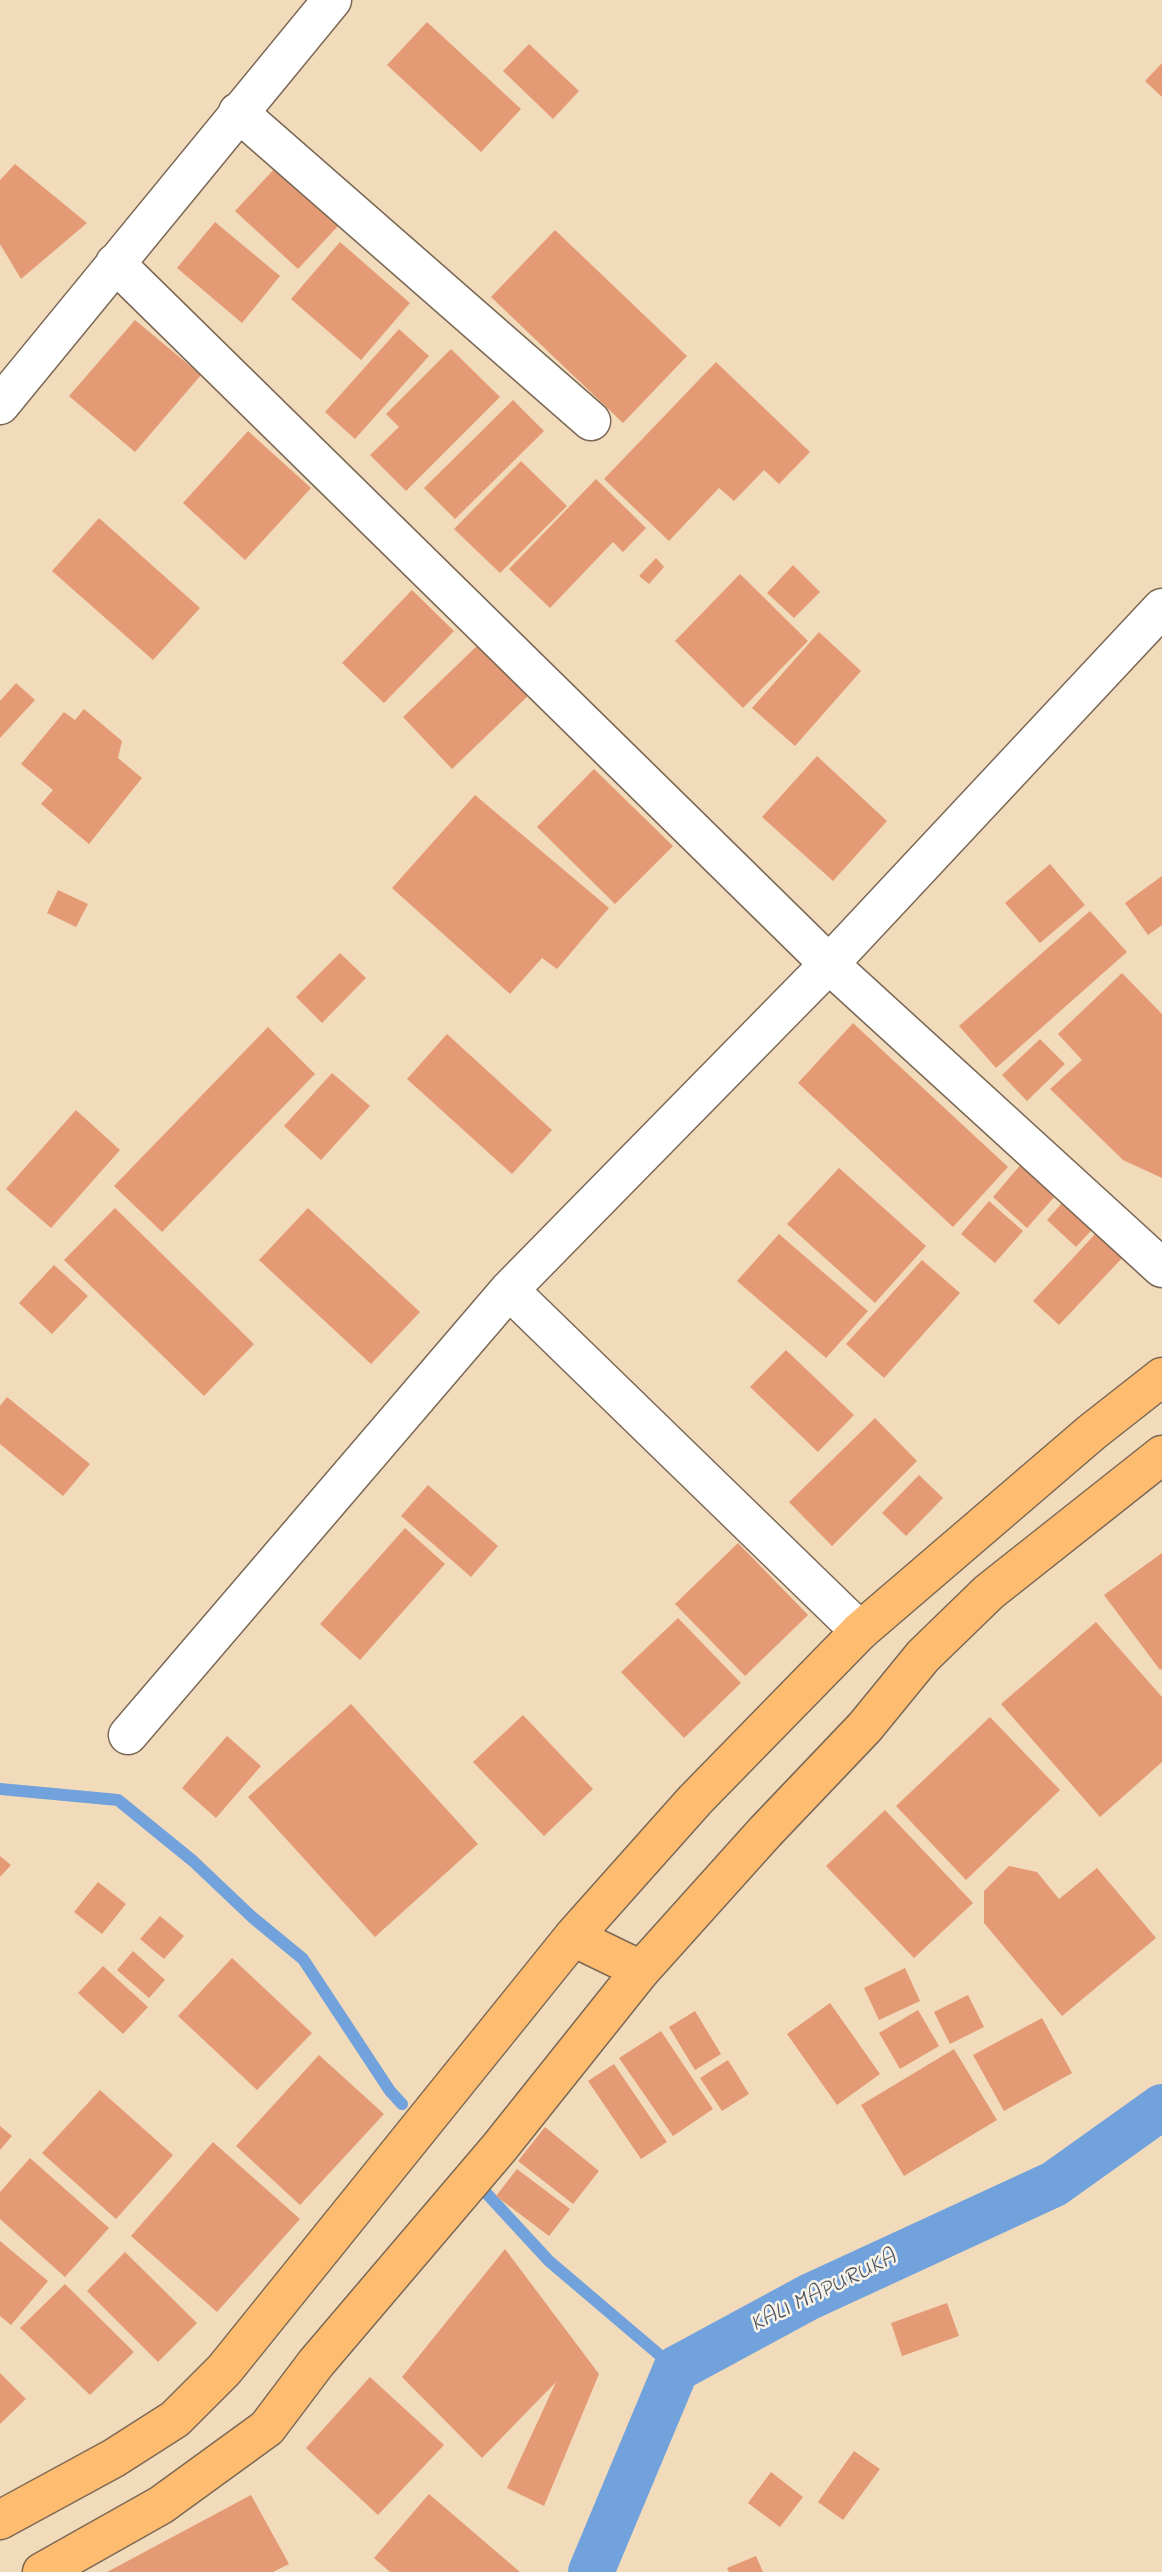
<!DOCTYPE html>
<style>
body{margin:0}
canvas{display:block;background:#f1dbbb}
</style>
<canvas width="1162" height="2572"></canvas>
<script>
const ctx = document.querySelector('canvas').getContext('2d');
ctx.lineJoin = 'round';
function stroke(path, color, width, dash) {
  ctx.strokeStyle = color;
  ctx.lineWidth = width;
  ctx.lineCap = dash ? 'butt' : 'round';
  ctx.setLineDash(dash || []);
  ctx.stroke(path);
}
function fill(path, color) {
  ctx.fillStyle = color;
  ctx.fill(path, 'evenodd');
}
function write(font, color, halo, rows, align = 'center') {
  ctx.font = font + ' "Indie Flower",sans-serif';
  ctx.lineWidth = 5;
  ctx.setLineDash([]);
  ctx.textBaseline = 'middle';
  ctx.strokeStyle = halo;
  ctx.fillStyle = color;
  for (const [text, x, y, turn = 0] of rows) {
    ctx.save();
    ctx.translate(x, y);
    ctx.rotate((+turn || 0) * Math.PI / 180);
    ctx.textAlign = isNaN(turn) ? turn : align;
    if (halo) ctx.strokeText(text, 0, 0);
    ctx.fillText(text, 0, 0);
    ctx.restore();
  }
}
const stream = new Path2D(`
 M0,1789L118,1800L193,1861L252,1917L303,1959L390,2091L402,2104
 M476,2182L549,2261L676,2369`);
const canal = new Path2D(`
 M591,2572L676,2369L809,2297L1054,2184L1162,2107`);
const building = new Path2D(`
 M427,22L521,109L481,152L387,65Z
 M529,44L579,91L553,119L503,71Z
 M1162,63V97L1145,81Z
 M15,164L87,223L21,279L0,244V180Z
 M276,167L339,225L298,269L235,211Z
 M215,222L280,276L242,323L177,268Z
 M555,230L687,356L623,423L491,297Z
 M340,242L410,303L361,360L291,299Z
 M135,320L201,375L135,452L69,396Z
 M399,329L429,356L355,439L325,412Z
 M451,349L500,397L406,491L370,455L399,427L386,414Z
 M716,362L810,452L779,484L764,470L734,501L719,488L669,541L604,479Z
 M513,400L544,431L455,519L424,488Z
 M248,431L311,488L245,560L183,503Z
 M521,461L567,506L500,573L454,529Z
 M596,479L646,528L623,552L613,542L550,608L509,569Z
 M99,518L200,608L153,660L52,571Z
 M656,558L664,567L649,584L639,576Z
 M793,565L820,592L794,618L767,593Z
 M740,574L808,641L743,708L675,641Z
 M412,590L454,631L384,703L342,663Z
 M819,632L861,671L795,746L752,708Z
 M480,643L530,694L452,769L403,717Z
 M16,683L35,700L0,738V701Z
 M84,709L122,741L118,758L142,778L89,844L41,804L53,790L21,764L64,712L75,720Z
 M817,756L887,821L833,881L762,817Z
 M594,769L673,846L615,904L537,827Z
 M475,795L609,908L557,969L542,958L510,994L392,888Z
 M1050,864L1085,905L1040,943L1005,903Z
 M1162,876V925L1148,935L1125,903Z
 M58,890L88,904L76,927L47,913Z
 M1090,911L1127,952L996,1068L959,1026Z
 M340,953L366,978L322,1023L296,997Z
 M1122,973L1162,1014V1178L1123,1160L1050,1089L1082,1060L1058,1034Z
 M853,1023L1008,1167L953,1227L798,1083Z
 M268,1027L315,1074L162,1232L114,1186Z
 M447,1034L552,1130L512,1174L407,1079Z
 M1040,1039L1065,1064L1027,1101L1002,1075Z
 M332,1073L370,1106L321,1160L284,1126Z
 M76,1110L120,1150L51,1228L6,1189Z
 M1028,1156L1063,1187L1027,1228L993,1197Z
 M839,1168L926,1246L875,1303L787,1224Z
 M1069,1195L1099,1222L1076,1247L1047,1220Z
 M989,1201L1023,1231L995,1263L961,1234Z
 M115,1208L254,1344L204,1396L64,1260Z
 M308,1208L420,1312L371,1364L259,1260Z
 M1098,1231L1124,1256L1059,1325L1033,1301Z
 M779,1234L868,1311L826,1358L737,1281Z
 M922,1260L960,1293L884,1378L846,1344Z
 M54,1265L88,1296L52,1334L19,1303Z
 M786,1350L854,1415L818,1452L750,1387Z
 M7,1397L90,1464L63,1496L0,1444V1406Z
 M875,1418L917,1461L832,1546L789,1502Z
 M919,1475L943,1498L906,1536L882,1513Z
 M428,1485L498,1546L471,1577L401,1516Z
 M405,1528L445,1564L360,1660L320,1624Z
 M738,1543L808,1615L745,1676L675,1604Z
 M1162,1553V1669L1160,1670L1104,1595Z
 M678,1618L741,1683L684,1738L621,1672Z
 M1096,1622L1162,1697V1762L1100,1817L1001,1704Z
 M351,1704L478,1844L375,1937L248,1797Z
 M523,1715L593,1789L544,1836L473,1762Z
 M990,1717L1060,1790L966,1880L896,1806Z
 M227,1736L261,1766L216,1818L182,1788Z
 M885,1810L973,1903L914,1958L826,1866Z
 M0,1856L11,1865L0,1877Z
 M1009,1866L1037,1872L1059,1899L1097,1868L1156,1938L1062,2016L984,1923V1891Z
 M98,1882L126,1904L102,1934L74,1912Z
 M160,1916L184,1936L164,1959L140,1939Z
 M133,1951L165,1980L149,1998L117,1970Z
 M232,1958L312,2033L257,2090L178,2016Z
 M103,1966L148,2007L123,2034L78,1993Z
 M905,1968L920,2001L879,2020L864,1988Z
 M968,1995L984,2027L950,2044L934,2012Z
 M830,2003L880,2074L837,2105L787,2034Z
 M918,2010L939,2046L900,2069L879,2033Z
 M695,2011L721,2054L695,2070L669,2027Z
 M1042,2018L1072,2073L1004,2111L973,2055Z
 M661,2031L713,2109L673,2136L619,2058Z
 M954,2049L997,2120L904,2176L861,2105Z
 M319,2055L384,2114L300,2205L236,2146Z
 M728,2060L749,2094L722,2111L700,2078Z
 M614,2064L667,2142L641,2159L588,2081Z
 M100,2090L173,2155L116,2219L42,2153Z
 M0,2126L12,2136L0,2150Z
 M545,2127L599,2171L573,2204L518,2161Z
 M213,2142L300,2219L217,2312L131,2236Z
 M30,2158L109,2228L65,2277L0,2219V2192Z
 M517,2169L570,2209L549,2236L496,2196Z
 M0,2241L48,2281L11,2325L0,2316Z
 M505,2249L599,2374L544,2506L507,2488L556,2382L482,2458L402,2377Z
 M125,2252L197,2323L158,2362L87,2291Z
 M65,2284L134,2352L90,2395L20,2328Z
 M947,2303L959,2336L902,2356L891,2323Z
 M0,2373L26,2399L0,2424Z
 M370,2377L444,2445L378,2515L306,2448Z
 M854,2451L880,2469L843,2520L818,2502Z
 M771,2472L803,2497L780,2527L748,2503Z
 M429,2494L520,2572H390L374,2558Z
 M251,2495L289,2564L273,2572H107Z
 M756,2556L763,2572H729L727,2568Z`);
const minor = new Path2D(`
 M238,112L591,421
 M115,263L829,964L1162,1268
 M0,405L332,0
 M509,1290L860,1631
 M128,1735L509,1290L829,964L1162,608`);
const highway = new Path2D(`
 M573,1937L641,1970
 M0,2520L114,2458L175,2419L224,2370L573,1937L695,1800L860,1631L1092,1432L1162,1377
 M42,2572L161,2505L267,2428L316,2363L499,2148L641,1970L765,1832L865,1727L923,1656L989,1592L1162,1455`);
const waterNames = [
 ["KALI MAPURUKA",824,2293,-26]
];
stroke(stream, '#72a2dc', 12);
stroke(canal, '#72a2dc', 46);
fill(building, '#e49b75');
stroke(minor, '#7b6855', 41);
stroke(highway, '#7b6855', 41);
stroke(minor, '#fff', 38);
stroke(highway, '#fdbc6f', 38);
write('italic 24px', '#4e5460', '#f7f3e8', waterNames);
</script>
